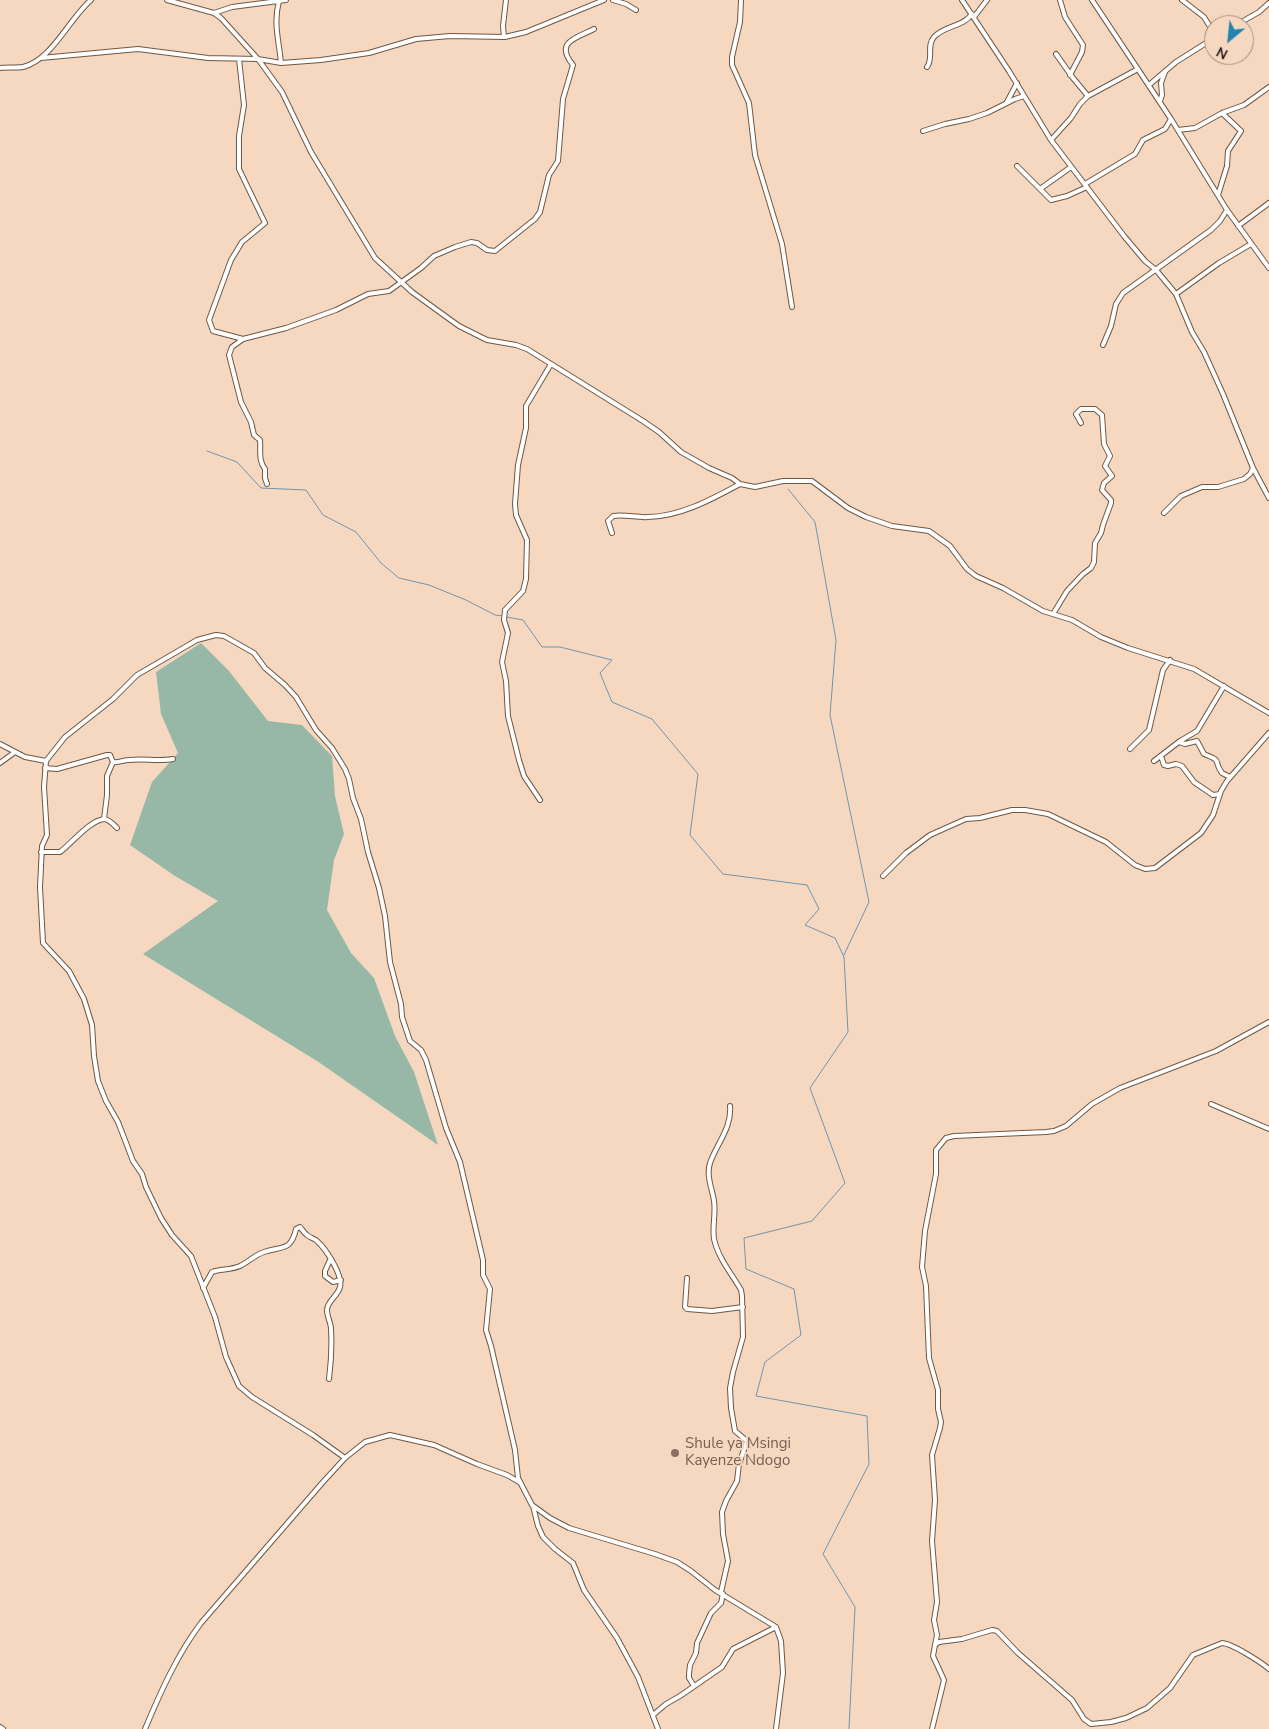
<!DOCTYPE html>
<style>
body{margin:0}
#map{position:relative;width:1269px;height:1729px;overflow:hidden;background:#f6d8c1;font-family:"Nunito Sans",sans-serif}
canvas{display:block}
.north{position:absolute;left:1204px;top:15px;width:50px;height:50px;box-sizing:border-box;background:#f6d8c1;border:1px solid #a28c7b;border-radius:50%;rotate:208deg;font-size:14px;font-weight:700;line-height:20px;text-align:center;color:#251a12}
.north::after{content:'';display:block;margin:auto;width:18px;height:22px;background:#2384af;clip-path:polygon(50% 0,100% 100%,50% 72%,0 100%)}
</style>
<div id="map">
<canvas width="1269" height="1729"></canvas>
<div class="north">N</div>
</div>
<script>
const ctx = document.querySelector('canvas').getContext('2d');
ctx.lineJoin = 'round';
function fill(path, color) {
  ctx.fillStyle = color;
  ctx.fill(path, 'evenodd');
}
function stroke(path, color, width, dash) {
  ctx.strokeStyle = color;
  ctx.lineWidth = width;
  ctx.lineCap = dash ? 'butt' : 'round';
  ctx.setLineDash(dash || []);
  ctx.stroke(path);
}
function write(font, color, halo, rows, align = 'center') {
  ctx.font = font + ' "Nunito Sans",sans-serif';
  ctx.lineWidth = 4;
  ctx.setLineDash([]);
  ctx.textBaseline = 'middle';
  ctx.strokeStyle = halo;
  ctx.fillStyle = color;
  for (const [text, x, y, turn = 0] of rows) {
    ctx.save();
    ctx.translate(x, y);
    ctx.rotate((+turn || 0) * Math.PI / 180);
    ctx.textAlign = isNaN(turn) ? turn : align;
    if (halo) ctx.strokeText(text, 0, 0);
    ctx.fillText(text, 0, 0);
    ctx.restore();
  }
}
const green = new Path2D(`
 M201,643L229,671L268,721L302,725L332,756L335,796L344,834L334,860L327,910L351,953L374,978L395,1036L414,1072L438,1145L317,1061L143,954L218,901L175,876L130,845L152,782L178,753L161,714L156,672Z`);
const stream = new Path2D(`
 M207,451L237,462L261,488L306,490L323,515L356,532L381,563L399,578L429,585L466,600L495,615L503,616
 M788,489L815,522L836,640L830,715L869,902L844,955
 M507,617L523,620L542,647H560L612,660L600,673L612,702L652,719L698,774L690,835L723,874L807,885L819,909L805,925L835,938L844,957L848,1032L810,1088L845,1183L812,1221L744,1238L746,1269L794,1289L801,1335L765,1362L756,1396L867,1416L869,1464L823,1554L855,1607L849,1729`);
const minor = new Path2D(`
 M167,0L214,13L221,18L258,59L282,92L311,152L375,258L412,292L459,326L487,340L516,345L527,349L643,421L659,432L681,452L709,468L732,478L740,484L755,487L783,481H812L848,508L866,517L892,526L929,531L950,546L967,569L976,576L1003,588L1043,611L1072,620L1101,637L1128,648L1194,669L1269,713
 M613,0L626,4L636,10
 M741,0L740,22L732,57V65L749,103L755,155L782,244L792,307
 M962,0L1009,71L1051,140L1124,236L1145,261L1156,270L1176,294L1192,332L1204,352L1223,394L1253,468L1269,498
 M1060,0L1065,17L1083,45L1082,52L1070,75
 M1092,0L1171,119L1227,210L1269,268
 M1182,0L1204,17L1214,33
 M279,1C273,24 279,40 281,63
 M214,13L232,7L286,0
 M974,17L987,0
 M1236,25L1259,12L1269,3
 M504,37L503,26L506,0
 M1056,54L1073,78L1088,96
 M41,58L138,49L208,58L258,59L281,63L321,60L369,53L416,39L450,36L505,37L526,32L604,0
 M239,59L244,105L239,136V169L265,223L242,242L231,260L209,320L213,331L243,339
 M927,67C934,58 926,46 934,37C945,25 963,27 972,14
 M0,68C7,67 16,68 23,67C52,60 68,20 91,0
 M1149,85L1176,62L1214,38
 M1160,101L1162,95L1161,83L1165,72
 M1007,102L1017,83
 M1178,130L1195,128L1222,113L1244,105L1269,87
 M923,131L945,124L969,119L987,113L1015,99L1024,96
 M1051,140L1071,118L1080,104L1088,96L1138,69
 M1017,166L1051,200L1067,196L1087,187
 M1085,184L1135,154L1143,140L1165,129L1171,119
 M1040,189L1071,167
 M1218,195L1227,166L1228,151L1241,131L1222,113
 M1238,226L1269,203
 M1176,294L1219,263L1251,244
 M1103,345L1111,326L1116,304L1123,293L1211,230L1220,221L1227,210
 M267,484L265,478V469C258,460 261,451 260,440L254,435L251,422L241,402L229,355L232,347L243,339L286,328L336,310L368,294L389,291L421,268L434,256L455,247L471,242L477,243L487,250L495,251L535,219L540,212L549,175L558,161L563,99L573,65C554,42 576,38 594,29
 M1164,513L1181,496L1202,487H1218L1244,479L1250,474L1253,468
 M612,533L608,521L613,516C625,514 637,518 648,517C680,517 714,498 740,484
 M1053,614L1067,591L1083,574L1091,568L1094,562L1095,543L1101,533L1103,525L1111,503V500L1102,490L1104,483L1112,476L1105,466L1110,456L1104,444L1102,415L1095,409H1081L1076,414L1081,423
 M1179,742L1185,744L1197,741L1204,754C1224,762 1212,759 1222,773L1230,777
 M0,744L25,757L46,761L44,787L47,835L42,846L40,887L43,943L69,971L84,999L92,1025L94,1056L98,1081L106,1101L118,1122L133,1161L142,1174L146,1187L161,1218L172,1235L191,1256L215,1317L226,1357L239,1386L252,1397L313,1435L345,1458
 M1130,749L1149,730L1163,670L1170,660
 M1161,756L1164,765L1168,766L1176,764L1182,766L1194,782L1213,795L1220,794
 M46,761L65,737L113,699L137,675L197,640L216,635L224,636L254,653L265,668L285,685L296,697L316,730L332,748L345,769L349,779L353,798L361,819L368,852L379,888L385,916L390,962L401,1004L402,1017L410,1041L421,1050L426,1060L446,1128L460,1162L483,1260V1275L490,1289L486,1330L491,1346L515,1450L518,1478L532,1505L550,1518L569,1528L655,1554L677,1562L691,1571L715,1590L776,1627L781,1641L783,1673L776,1729
 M1154,761L1180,741L1197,731L1224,686
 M0,763L15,752
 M45,768L57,769L107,755H110L113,762C119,763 123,760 129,760C144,758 158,762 173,759
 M540,800L524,776L519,760L508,716L506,681L502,662L508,633L504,620L505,610L523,591L526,579L527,540L516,515L515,504L518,465L526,428V406L551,364
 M104,819L107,795V776L113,762
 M41,852H60C72,843 89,821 104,819C109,819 114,825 117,828
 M883,876L906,853L930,835L966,819L980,818L1012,810H1025L1048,814L1106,842L1135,865L1145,869L1155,868L1201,833L1213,815L1221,791L1227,781L1269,733
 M1211,1104L1269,1129
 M330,1260L325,1271V1276L333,1282L341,1280
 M687,1278L685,1307L687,1309L712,1311L743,1307
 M203,1288L212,1272C221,1269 231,1270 240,1266C248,1262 255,1255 264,1252C283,1246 291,1251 296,1229L300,1227C302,1229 304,1233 307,1235C310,1238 314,1238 317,1241C326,1249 343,1275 340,1287C338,1296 327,1301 327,1310C327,1317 331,1323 331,1329C332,1345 331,1363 329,1379
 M533,1506L538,1526L543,1537L555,1549L573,1563L584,1590L617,1638L638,1677L658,1729
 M721,1592L728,1561L723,1534L722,1512L726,1501L737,1481L739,1464L747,1441L735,1431L731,1408L730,1388L733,1372L743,1337L742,1296L741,1290C732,1274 718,1258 714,1239C712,1227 716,1213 714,1201C712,1188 706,1176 710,1163C717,1143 732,1128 730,1106
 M935,1645L937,1635L934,1620L937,1602L932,1541L935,1500L932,1455L940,1428L941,1422L938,1409V1390L929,1358L926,1286L922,1267L925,1231L936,1174V1150L946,1138L954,1136L1046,1132L1054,1131L1066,1126L1092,1104L1120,1088L1216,1051L1269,1022
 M694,1686L689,1678V1674L690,1665L696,1653L697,1643L711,1613L721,1603L723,1594
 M653,1715L666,1704L680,1696L722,1667L733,1649L776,1627
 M0,1727L3,1729
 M145,1729C161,1691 177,1655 201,1623L323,1482L345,1458L365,1442L390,1435L434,1445L477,1464L507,1475L519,1482
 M932,1729L944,1680L933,1656L935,1645L939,1642L962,1639L992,1630L997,1631L1018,1653L1072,1700L1084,1719L1091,1724L1111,1722L1126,1718L1147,1708L1170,1688L1193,1655L1222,1643C1231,1643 1261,1662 1269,1669`);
const markers = [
 [675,1453,5,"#8d6e63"]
];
const educationNames = [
 ["Shule ya Msingi",685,1444],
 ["Kayenze Ndogo",685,1461]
];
fill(green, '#97b8a6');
stroke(stream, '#6e95b0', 1);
stroke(minor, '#705743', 6);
stroke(minor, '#fff', 4);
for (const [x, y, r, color] of markers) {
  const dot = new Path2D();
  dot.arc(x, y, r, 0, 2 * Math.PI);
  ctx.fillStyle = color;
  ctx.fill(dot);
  stroke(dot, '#f6d8c1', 2);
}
write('15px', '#785e54', '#f6d8c1', educationNames, 'left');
</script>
